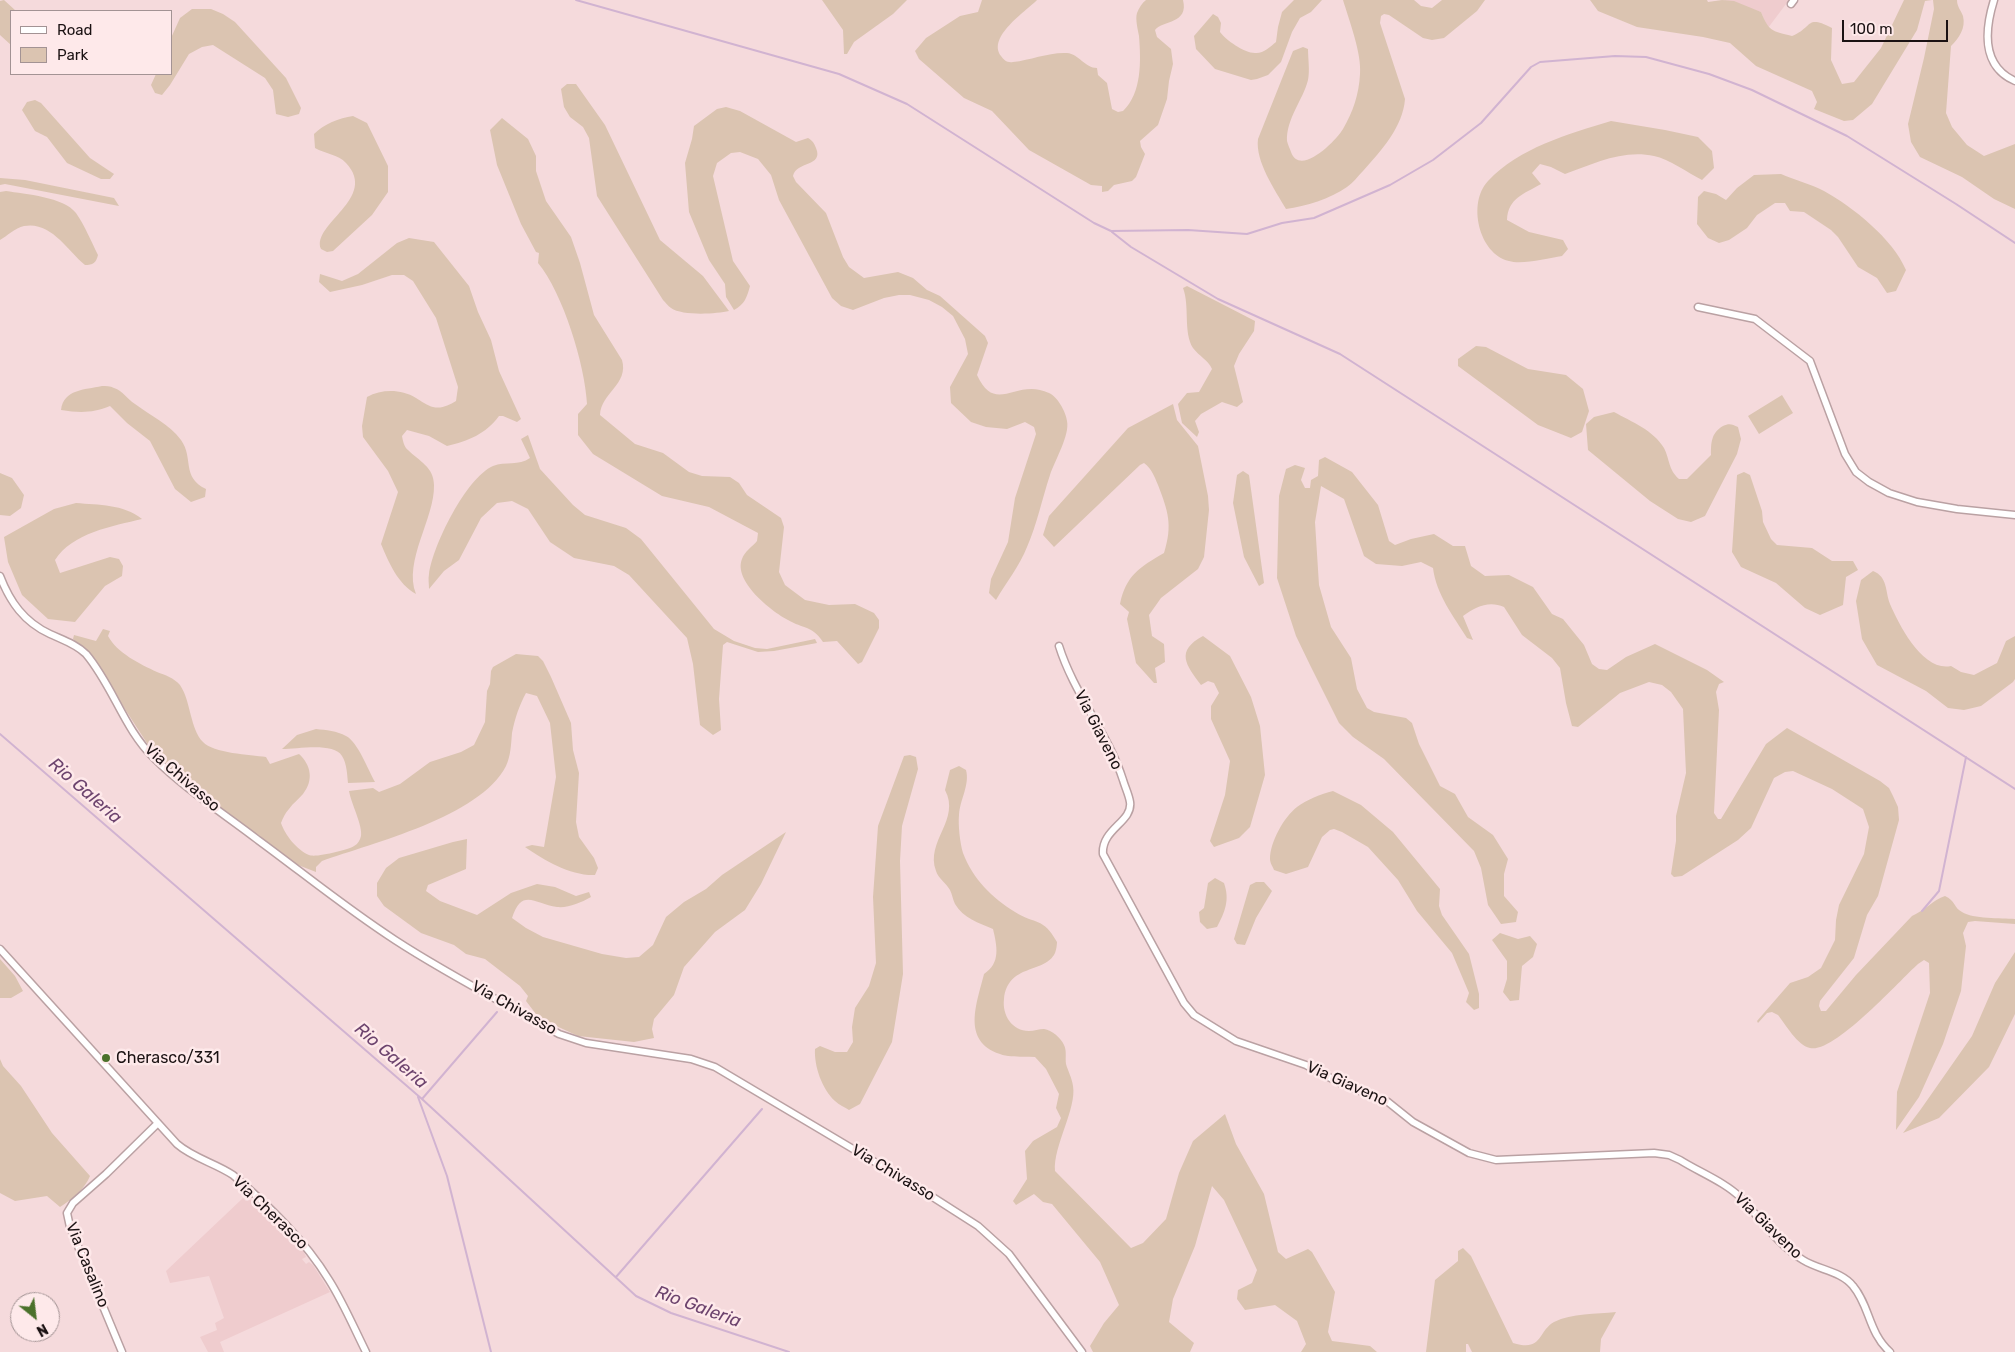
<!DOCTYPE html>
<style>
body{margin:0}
#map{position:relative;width:2015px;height:1352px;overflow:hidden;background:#f5dadc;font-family:Rubik,sans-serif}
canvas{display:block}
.legend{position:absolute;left:10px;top:10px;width:162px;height:65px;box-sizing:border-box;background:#fee9ea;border:1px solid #a39394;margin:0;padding:6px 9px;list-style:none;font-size:15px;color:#1b1213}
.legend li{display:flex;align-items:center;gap:10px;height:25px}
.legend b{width:25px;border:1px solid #a39394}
.north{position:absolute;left:10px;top:1292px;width:50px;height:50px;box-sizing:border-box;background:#fee9ea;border:1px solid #a39394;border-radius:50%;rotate:151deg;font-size:14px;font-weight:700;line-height:20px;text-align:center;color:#1b1213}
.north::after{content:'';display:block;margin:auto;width:18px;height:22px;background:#4b712b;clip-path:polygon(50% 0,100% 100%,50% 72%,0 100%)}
.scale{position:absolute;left:1842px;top:20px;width:106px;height:22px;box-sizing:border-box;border:2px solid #1b1213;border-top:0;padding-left:6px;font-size:15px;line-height:18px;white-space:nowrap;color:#1b1213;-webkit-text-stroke:4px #fee9ea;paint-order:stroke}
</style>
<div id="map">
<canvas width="2015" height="1352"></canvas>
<ul class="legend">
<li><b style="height:6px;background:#fff"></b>Road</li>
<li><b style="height:14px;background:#dbc4b1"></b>Park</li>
</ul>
<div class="north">N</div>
<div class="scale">100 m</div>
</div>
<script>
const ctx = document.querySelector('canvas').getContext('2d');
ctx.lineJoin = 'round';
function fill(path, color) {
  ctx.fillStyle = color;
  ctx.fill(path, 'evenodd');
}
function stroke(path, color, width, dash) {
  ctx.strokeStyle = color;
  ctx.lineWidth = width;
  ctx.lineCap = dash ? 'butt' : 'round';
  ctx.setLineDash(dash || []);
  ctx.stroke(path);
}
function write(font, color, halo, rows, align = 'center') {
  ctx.font = font + ' Rubik,sans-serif';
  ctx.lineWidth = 5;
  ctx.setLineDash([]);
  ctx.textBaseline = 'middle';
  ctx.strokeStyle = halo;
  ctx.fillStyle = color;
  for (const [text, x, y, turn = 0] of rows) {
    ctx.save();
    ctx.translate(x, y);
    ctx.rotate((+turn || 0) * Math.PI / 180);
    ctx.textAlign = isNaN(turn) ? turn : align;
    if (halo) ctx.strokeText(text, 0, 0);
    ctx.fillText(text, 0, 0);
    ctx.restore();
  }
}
const built = new Path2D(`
 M1722,0H1789L1768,28L1761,12Z
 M243,1198L246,1201L254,1199L303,1250L306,1257L302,1259L306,1264L309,1262L313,1265L330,1292L220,1342L224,1352H208L200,1337L217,1330L215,1323L224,1318L209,1276L170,1283L166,1271Z`);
const green = new Path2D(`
 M4,0L16,11H11V45L0,35V1Z
 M822,0H907L893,14L854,42L847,54H844L843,30Z
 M982,0H1037C1025,12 987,37 1001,56C1004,60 1007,63 1013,62C1031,60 1049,52 1067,53C1079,54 1085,68 1097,68L1098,75L1107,83L1112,109L1118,112L1123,111C1142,93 1141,61 1139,36C1138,30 1135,19 1137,13C1139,8 1142,3 1146,0H1183C1189,24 1163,20 1155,30L1157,37L1171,49L1173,64L1169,81L1167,99L1158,125L1140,141L1141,147L1145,154L1136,177L1132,181L1114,185L1108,191L1102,192V186L1091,185L1029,150L992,111L964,98L919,59L915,51L926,38L960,16L978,12Z
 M1294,0H1322L1311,12L1300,18L1292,32L1281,62L1268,75L1257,79L1251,80L1215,69L1196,49L1194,36L1213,14L1218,17L1221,23L1220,32C1226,40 1244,53 1255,53C1263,54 1270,47 1276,42L1278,27L1282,12Z
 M1343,0H1414L1421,6L1432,8L1442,0H1485L1477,11L1444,38L1432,40L1423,38L1389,15L1384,14L1381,16L1380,23L1405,99C1403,127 1381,151 1363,171C1358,176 1353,183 1347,187C1330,199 1306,206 1286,209C1275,190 1255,161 1258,139L1293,51L1303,47L1308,49C1308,58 1310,71 1308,80C1303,100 1286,119 1287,141C1288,145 1290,149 1291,152C1300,177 1336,141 1343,129C1353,112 1359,94 1360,74C1362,54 1349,20 1343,0Z
 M1590,0H1707L1708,2L1722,0L1734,1L1761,12C1769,31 1771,31 1792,36C1813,28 1805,14 1832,28L1831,60L1842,84L1854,82L1881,48L1904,0H1932L1925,1L1917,30L1872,104L1853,120L1844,121L1814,109L1817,102L1812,91L1756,66L1730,43L1703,37L1637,27L1598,11Z
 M1933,0H1957C1957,7 1961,10 1963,16C1966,28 1959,38 1951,46L1946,113L1952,127L1967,145L1984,156L2015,144V209L1994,199L1962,177L1920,157L1911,142L1908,124L1924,58L1934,9Z
 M192,9H211L223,14L235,22L286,78L301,108L299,114L288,117L276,114L273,90L265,78L213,45L202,47L189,54L170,85L162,95L155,93L151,85L156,74H171V38L180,18Z
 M567,84H576L605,125L660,240L703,276L729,311C716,314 682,316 671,308C668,306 665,302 663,300L597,196L589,138L583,127L570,117L564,107L561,89Z
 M35,100L41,103L90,158L114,174L110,179H101L67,163L47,137L35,131L22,110L27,102Z
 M726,107L740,111L796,142L808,138C813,141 814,143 816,148C824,167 796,161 793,176L796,182L826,213L843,257L849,267L864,278L898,272L913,278L927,290L940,296L985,336L988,343L977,375C996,416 1016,377 1049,393C1057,396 1066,412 1067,421C1070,435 1055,460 1050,475C1042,499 1037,524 1027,547C1020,565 1006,583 996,600L989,593L991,579L1008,542L1015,498L1036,434L1034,427L1025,422L1007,429L986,427L971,422L951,403L950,387L968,354L965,339L953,316L942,307L929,300L910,295H899L884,298L853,310L841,306L832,298L779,200L771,175L758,159L740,152L731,153L717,163L713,176L733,261L750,286C747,297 745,304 734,310L726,297L725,284L709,260L689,212L685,163L692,139L694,126L717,109Z
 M353,116L367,123L388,166V192L372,215L333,251L327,252L321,249C311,224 379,198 346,163C338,154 325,154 315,148L314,134C324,124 339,118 353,116Z
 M502,118L528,139L536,156V171L546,201L571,237L580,263L594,315L622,360C629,384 601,393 600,415L635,444L663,453L689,472L702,476L730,477L739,483L747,495L781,518L784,527L779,572L785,585L805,600L829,605L855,604L874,613L879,620V628L862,662L858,664L837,641L823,642C812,625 803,629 788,620C771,611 733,581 742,559C744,552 753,546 757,541L758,533L709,507L662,496L593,454L578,435V414L587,404C585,365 563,293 538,263L539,253L536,252L521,224L497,165L490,130Z
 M1611,121L1665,130L1698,137L1712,151L1714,168L1702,180C1688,173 1669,159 1654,156C1623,149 1593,164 1565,174L1551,167L1540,164L1532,173L1541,184C1524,194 1508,198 1507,220L1529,232L1563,240L1568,249L1562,256C1548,258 1522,265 1509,261C1479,254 1467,203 1488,181C1519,148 1568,134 1611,121Z
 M1781,174C1795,180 1811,184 1824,191C1853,207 1893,239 1906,270L1896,291L1887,293L1877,278L1858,267L1838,237L1831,230L1804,212L1790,211L1785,203H1775L1757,215L1747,228L1729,240L1719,243L1708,238L1697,224L1698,197L1704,191L1716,194L1726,200L1737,188L1754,175Z
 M0,178L25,180L114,198L119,206L5,184L0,185Z
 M6,191C25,194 64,197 76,213C85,226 91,241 98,255C96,263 93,265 85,265C67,250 51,221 24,226C15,228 7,236 0,240V192Z
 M409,238L434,242L469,286L478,312L491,340L499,371L521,419L517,422L503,416H499C486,434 468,441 447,446L429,436L407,430L402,436C403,441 404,447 408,450C419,461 434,467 434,485C435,518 403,561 416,594C398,584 389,563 381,544L398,492L388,471L363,437L362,426L367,397C382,389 401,389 416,398C421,401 428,406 433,407C442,409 449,405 456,401L458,387L436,318L413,281L404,275H392L362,285L330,292L319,282L320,274L342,281L358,274L397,243Z
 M1187,286L1255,321L1254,331L1239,354L1234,366L1243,402L1237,407L1222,402L1201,414L1195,421L1199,432L1197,437L1182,423L1178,404L1187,393L1199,392L1212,369C1208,360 1199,356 1193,348C1183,332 1190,306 1183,288Z
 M1476,346L1486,347L1528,369L1566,375L1583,389L1589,411L1582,432L1571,438L1538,425L1458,366V359Z
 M102,386C106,386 110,386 114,388C123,391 127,399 135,404C151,416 169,424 181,440C194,458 181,477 206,489L205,497L191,502L175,489L150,441L127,423L110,406C93,413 80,413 61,410C64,389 84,390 102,386Z
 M1782,395L1793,413L1759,434L1748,416Z
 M1173,404L1177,420L1198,446L1208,496L1209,510L1204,557L1198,569L1161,598L1149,615L1152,636L1164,644L1165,662L1155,668L1157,683H1154L1136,663L1127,619L1129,612L1120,604C1126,575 1140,567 1164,553C1173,525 1168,511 1158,485C1154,476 1152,469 1144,463L1140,465L1054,547L1043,535L1049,516L1128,428Z
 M1614,412C1632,422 1653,430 1664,448C1670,460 1668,469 1679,479H1687L1711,455C1711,443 1711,433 1723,426C1729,423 1732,424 1738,427L1741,439L1737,454L1705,516L1691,522L1678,519L1650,501L1588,450L1586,424L1594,417Z
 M528,435L540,469L573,505L585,515L626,528L641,539L714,629L734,641L755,648L767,649L815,639L817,643L774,651L758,652L727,642L723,645L719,699L721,730L713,735L700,725L693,664L687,638L629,575L614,566L574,558L550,542L528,509L512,501L497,503L481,518L459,560L444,571L429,589C429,584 428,579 429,574C433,545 466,478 493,466C505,461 519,466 530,458L521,439Z
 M1325,457L1352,472L1378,505L1389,541L1395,545L1411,539L1434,534L1453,546H1465L1471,566L1485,576L1509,575L1533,587L1552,614L1563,619L1584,645L1592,664L1599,669L1607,670L1626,657L1655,644L1707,670L1724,682L1719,684L1716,692L1719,710L1714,813L1718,819H1721L1766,744L1787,728L1880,781L1889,788L1893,796L1898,807L1899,820L1878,896L1867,915L1854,958L1820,1001L1819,1006L1821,1011H1826L1856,975L1912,916C1924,911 1933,900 1945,896C1955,900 1954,908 1962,912C1973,919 2001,918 2015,919V924L1975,921L1968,922L1963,933L1966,946L1961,991L1943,1044L1919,1097L1896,1130L1897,1092L1930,993L1929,963L1924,960L1918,964C1899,981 1834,1054 1810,1048C1797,1045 1786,1025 1778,1015L1772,1012L1767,1013L1758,1023L1757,1021L1790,983L1808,977L1821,968L1835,940L1836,920L1839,905L1864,854L1869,827L1863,809L1832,789L1793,771L1785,772L1774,778L1751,828L1738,840L1682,876L1674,877L1671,874L1676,841V816L1686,773L1683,709L1671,692L1662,685L1649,682L1620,693L1578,727L1572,726L1566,703L1560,668L1552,658L1522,635L1504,607C1489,600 1475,607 1463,616L1473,640L1467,638C1454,617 1436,594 1433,568L1421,562L1402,566L1376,564L1364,556L1344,499L1321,486L1315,522L1319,585L1331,627L1351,658L1357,689L1367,708L1374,712L1406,718L1412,723L1419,744L1440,786L1455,794L1468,817L1493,835L1508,859L1504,874V896L1518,912L1516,922L1501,924L1488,905L1481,868L1474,851L1384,759L1353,737L1339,723L1310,665L1296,636L1277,578L1279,496L1286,469L1295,465L1305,468L1301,480L1305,488H1310L1311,480L1318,476L1319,460Z
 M1243,471L1249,475L1264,583L1259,586L1244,557L1233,503L1237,475Z
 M1744,472L1750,475L1762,511L1763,522L1771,539L1777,545L1812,548L1832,561H1853L1858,570L1846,577L1843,605L1820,615L1805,608L1776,583L1741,567L1732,552L1737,475Z
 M0,473L12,478L24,495L21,508L10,516L0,515Z
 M76,503C99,505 123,504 142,519C113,526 72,533 55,560L60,573L110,557L119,559L123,566L122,576L105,586L75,622L48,619L22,595L8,562L4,537L54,509Z
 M1873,571C1888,577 1885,591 1890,604C1899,625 1923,672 1951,666L1961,672L1974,675L1997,663L2006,641L2015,636V679L2013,682L1981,706L1964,710L1948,708L1926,691L1877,665L1862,639L1856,601L1861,580Z
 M103,629L110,631L108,636C117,653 140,664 157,672C165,675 174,678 180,685C191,701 190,729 203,742C213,753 250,755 266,757L270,764L299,754C311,765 314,780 303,794C299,799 293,803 289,809C285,813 283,818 281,823C285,835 297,850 309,855C315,858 348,850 354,846C358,844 360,840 361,836C363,826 351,803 349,791L373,788L379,792L400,784L430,762L461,752L474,745L485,722L487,691L490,684L491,671L493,667L516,654L538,656L543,661L551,677L571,723L573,750L579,773L576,822L579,837L594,858L598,868L595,875C571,876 545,861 525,847L532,845L544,847L556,777L550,723L537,696L526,693C519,706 515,718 512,733C511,744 511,755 506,766C480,817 372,843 322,861L316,867V872L298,865L258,837L170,770L154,754L88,652L73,639L74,635L96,641Z
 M1203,636L1230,656L1251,697L1260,726L1265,775L1250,827L1239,838L1214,847L1210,841L1225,795L1230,761L1211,719V706L1219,693L1214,683L1208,681L1201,685C1186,665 1175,651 1203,636Z
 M316,729C326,730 337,731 346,736C358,742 368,770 375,782L348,783C347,774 347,764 342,756C334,742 298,749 282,749L297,735Z
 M910,755L916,757L918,769L902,826L900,861L903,974L892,1042L860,1104L849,1110C845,1107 839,1105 835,1101C822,1089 814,1066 815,1049L820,1046L835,1052H847L853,1042L852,1027L855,1008L869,986L876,963L873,897L878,826L904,756Z
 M959,766L966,770C970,785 960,799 959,815C958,825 960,843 963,853C973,879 992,898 1015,912C1036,925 1043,917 1057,942C1057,945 1056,951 1055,953C1045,974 1008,963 1004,999C1002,1015 1012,1031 1029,1031C1034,1031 1039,1029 1044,1029C1052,1030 1061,1038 1064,1045C1067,1051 1065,1058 1066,1064C1068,1071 1072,1078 1073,1086C1077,1108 1053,1146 1055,1171L1131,1248L1143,1243L1166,1219L1179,1173L1193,1141L1225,1114L1236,1144L1264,1194L1278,1252L1286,1259L1308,1249L1312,1252L1335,1292L1328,1332L1332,1341L1370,1346L1377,1352H1301L1306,1344L1297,1321L1275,1305L1245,1310L1237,1299L1238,1290L1252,1283L1257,1270L1224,1200L1212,1186L1195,1246L1173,1299L1169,1322L1194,1343L1190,1352H1093L1090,1346L1104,1323L1119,1305L1100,1262L1052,1204L1043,1202L1034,1194L1016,1205L1013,1201L1027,1179L1025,1151L1033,1141L1057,1127L1061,1118L1056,1108L1059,1094L1046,1069L1035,1057C1024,1056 1010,1058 1000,1054C961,1041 977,1003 984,974C1001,963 997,946 993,929C979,923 963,918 955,904C953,900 952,894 950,890C946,883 938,878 936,871C925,841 961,820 945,790L950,770Z
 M1333,791L1361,805L1393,832L1440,889L1439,906L1442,915L1469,954L1479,994V1008L1474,1010L1466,1002L1469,993L1452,953L1417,911L1398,880L1368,847L1342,832L1334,829L1330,830L1322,837L1308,867L1286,874L1274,870C1273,867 1270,863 1270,859C1270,842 1284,817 1297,807C1306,800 1321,794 1333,791Z
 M786,832L761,884L745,910L715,932L684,967L674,995L654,1019L652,1029L654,1038L634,1042L578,1036L539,1018L526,1001L528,996L520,986L485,959L466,954L454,945L421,933L384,906L377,896V883L386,868L399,858L453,842L467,839L466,869L428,885L426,891L440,901L477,915L511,893L537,884L555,887L576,896L589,892L591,897C580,903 569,908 557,907C535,904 522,887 512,918L526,928L543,937L602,954L626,958L639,957L653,945L666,917L684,902L706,889L722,875Z
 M1215,878L1224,883C1230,900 1225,912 1217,927L1207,929L1200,922L1199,912L1204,908L1208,883Z
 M1256,882H1264L1272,891L1256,918L1245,945L1237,944L1234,939L1250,885Z
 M1500,933L1518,939L1530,936L1537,944L1533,957L1522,966L1519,1000L1510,1001L1503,992L1507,979V961L1492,940Z
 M2015,952V1014L1989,1067L1939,1118L1903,1133L1921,1109L1972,1036L1995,983Z
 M0,959L15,976L23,991L11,998H0Z
 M0,1059L3,1066L21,1086L52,1133L90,1176C85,1189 71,1200 60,1207L47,1196L15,1201L0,1193Z
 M1463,1248L1471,1256L1513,1343C1543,1352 1537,1332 1554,1322C1572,1313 1596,1314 1616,1312L1601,1339L1600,1352H1472L1468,1344H1466V1352H1426L1435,1280L1458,1261V1251Z`);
const stream = new Path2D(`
 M576,0L839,74L907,104L1094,223L1111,231L1188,230L1247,234L1282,223L1314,218L1390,185L1433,160L1481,123L1531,67L1540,62L1615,56L1646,57L1709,74L1752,90L1847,136L1956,204L2015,243
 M1112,232L1131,247L1218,299L1340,354L2015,789
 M0,734L422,1099L636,1296L671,1313L789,1352
 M1922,911L1939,891L1966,757
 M418,1097L447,1176L491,1352
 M422,1099L497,1012
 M616,1277L762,1109`);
const minor = new Path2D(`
 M1994,0C1985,29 1981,66 2015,81
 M1791,4L1794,0
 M1698,307L1755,319L1810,361L1845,454L1856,472L1869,482L1889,493L1917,502L1957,509L2015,515
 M0,576C10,602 24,622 50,634C63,640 76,644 86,654C113,686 124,729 154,758C185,789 223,813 258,840C303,873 347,909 395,940C447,974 504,1003 559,1034L586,1043L691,1059L715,1067L917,1187L978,1226L1009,1254L1082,1352
 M1059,646C1074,694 1108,733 1123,780C1125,787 1129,795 1130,802C1133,822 1101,829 1103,854L1184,1003L1194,1015L1236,1041L1306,1065L1340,1083L1388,1102L1413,1122L1469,1153L1496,1160L1654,1153L1669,1155L1680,1160C1699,1172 1725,1182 1741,1198C1761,1219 1778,1245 1803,1260C1819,1270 1841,1271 1853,1286C1870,1306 1868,1332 1890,1352
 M0,949L177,1144C193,1158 215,1163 233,1175C269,1206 304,1239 329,1280C343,1302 354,1328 366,1352
 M122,1352L70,1227L67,1213L73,1203L106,1174L158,1123`);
const markers = [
 [106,1058,5,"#4b712b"]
];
const streetNames = [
 ["Via Giaveno",1098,730,63],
 ["Via Chivasso",182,778,41],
 ["Via Chivasso",514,1008,29],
 ["Via Giaveno",1347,1084,24],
 ["Via Chivasso",893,1173,31],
 ["Via Cherasco",270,1213,44],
 ["Via Giaveno",1768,1226,44],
 ["Via Casalino",87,1265,68]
];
const poiNames = [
 ["Cherasco/331",116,1058]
];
const waterNames = [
 ["Rio Galeria",85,791,41],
 ["Rio Galeria",391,1056,41],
 ["Rio Galeria",698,1307,20]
];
fill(built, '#efccce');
fill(green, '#dbc4b1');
stroke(stream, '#d1b3d1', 2);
stroke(minor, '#baa1a3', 9);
stroke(minor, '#fff', 6);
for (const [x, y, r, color] of markers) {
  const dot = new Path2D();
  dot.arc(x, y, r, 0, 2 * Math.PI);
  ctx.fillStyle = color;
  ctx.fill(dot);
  stroke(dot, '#fee9ea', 2);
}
write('16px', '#1b1213', '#fee9ea', streetNames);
write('16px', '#1b1213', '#fee9ea', poiNames, 'left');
write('italic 18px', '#6d446e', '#fee9ea', waterNames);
</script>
